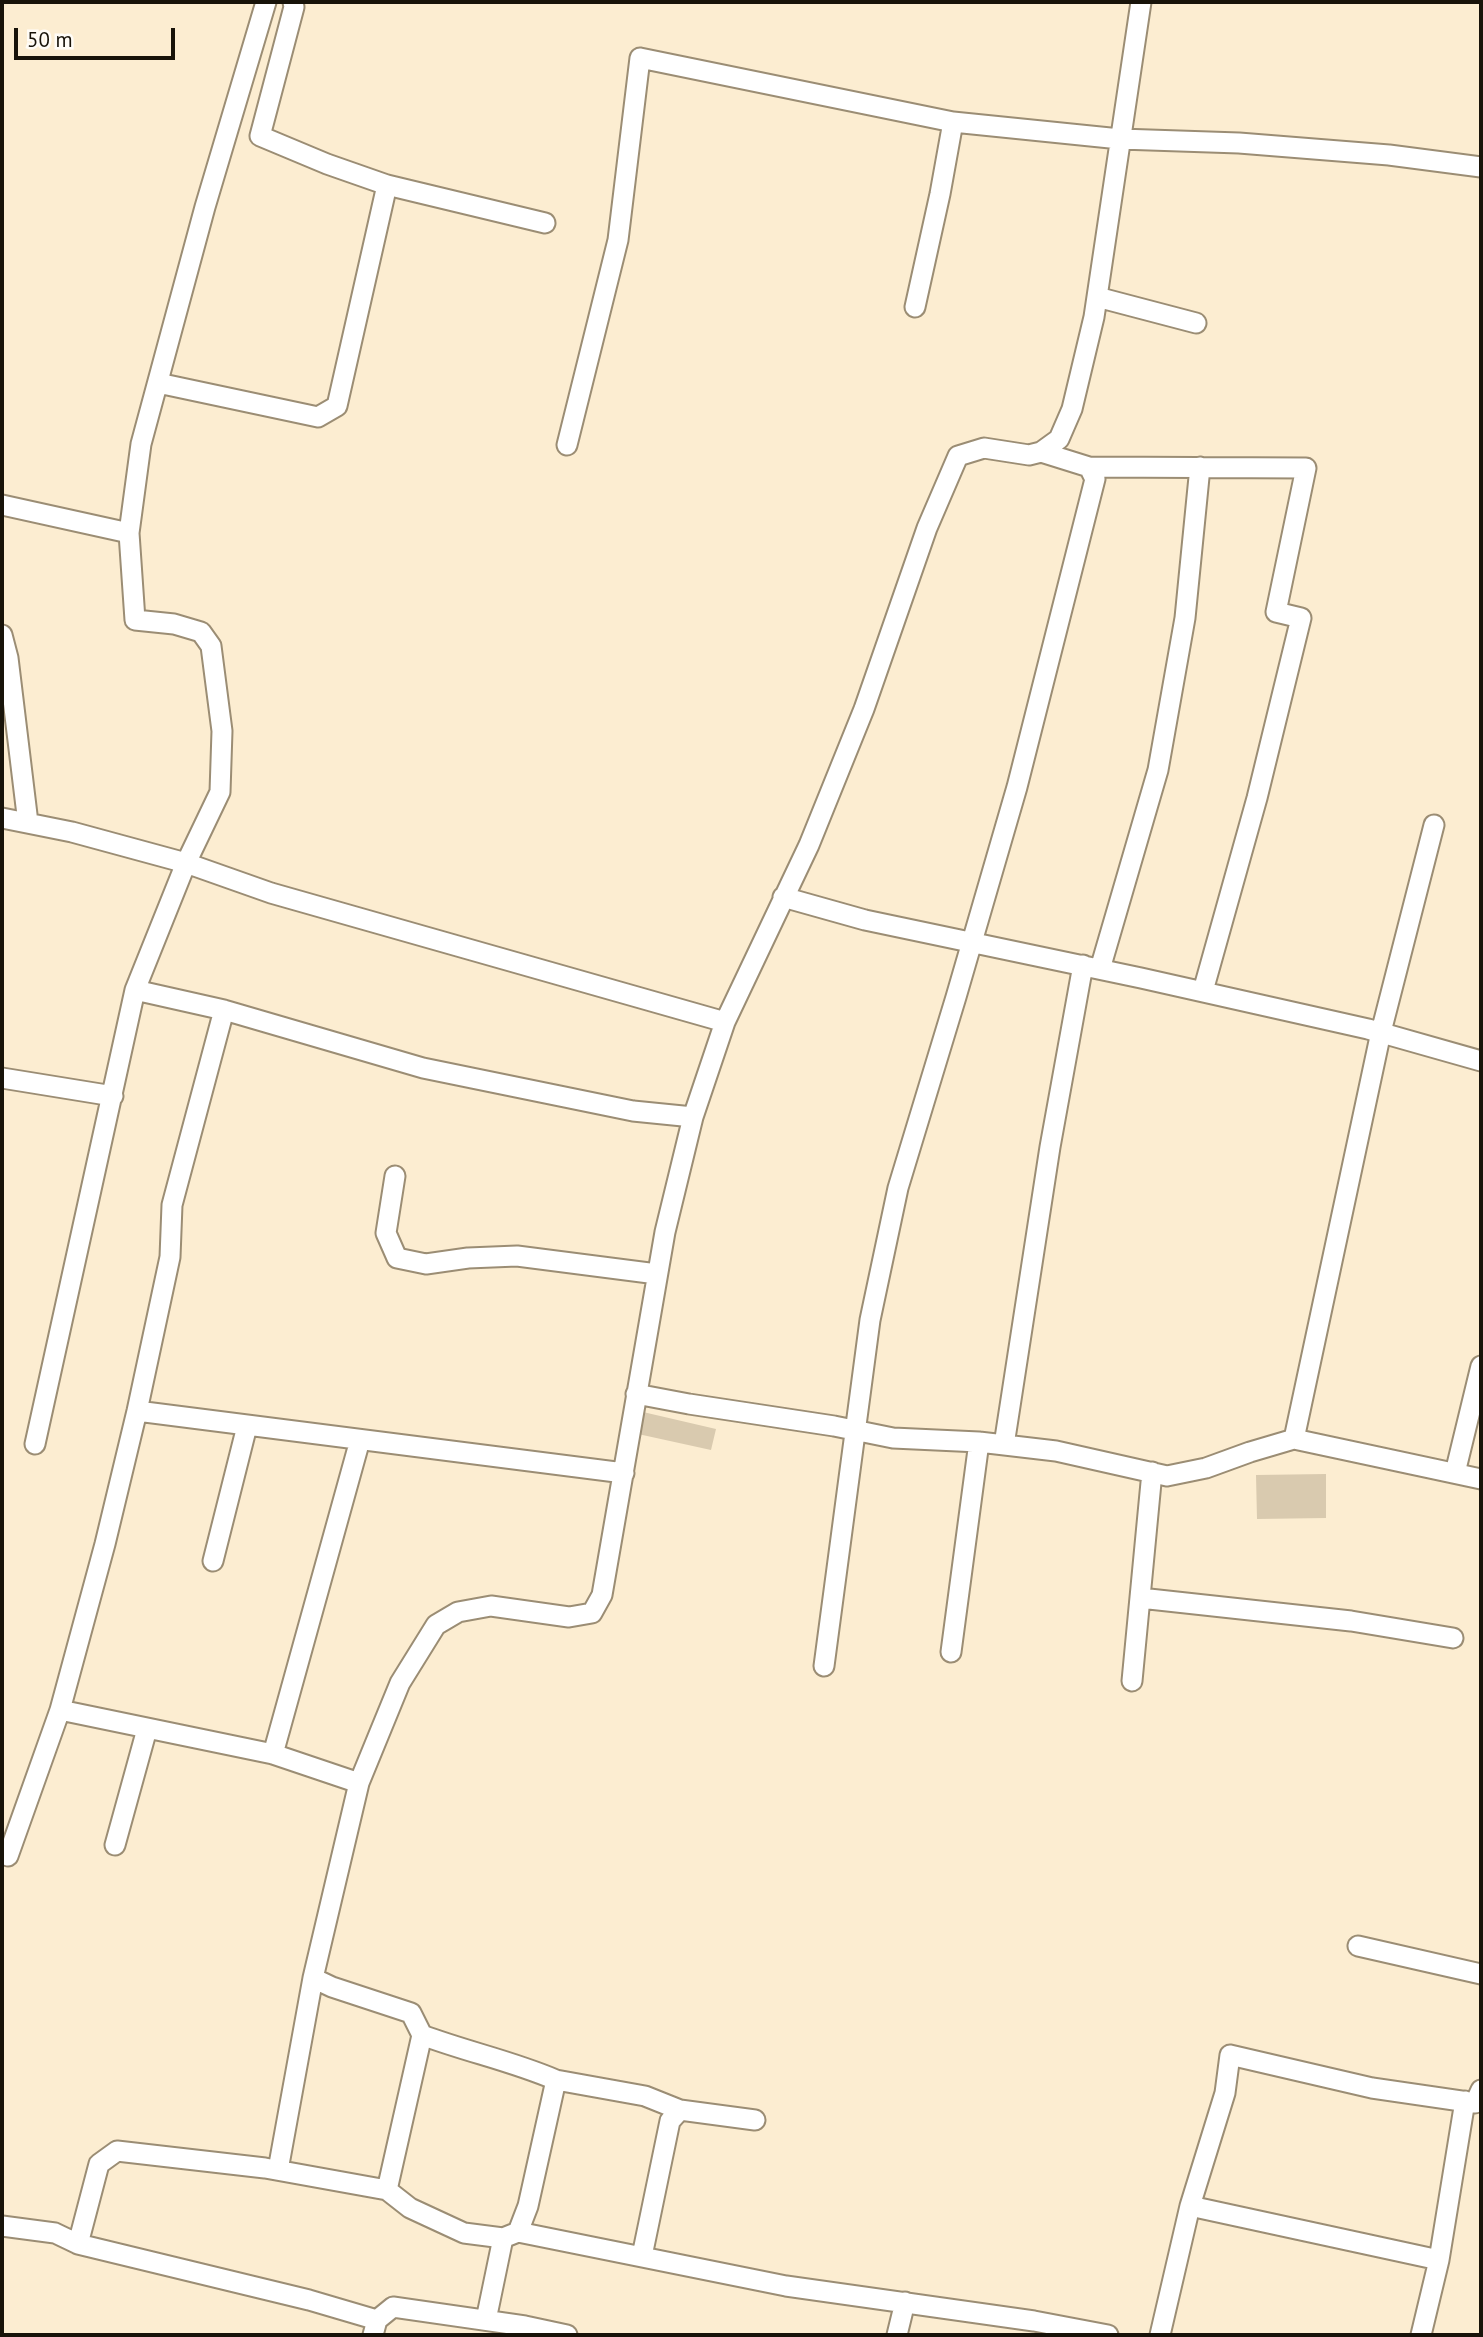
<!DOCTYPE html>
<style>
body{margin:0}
#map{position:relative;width:1483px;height:2337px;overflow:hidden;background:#fcedd1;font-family:"PT Sans",sans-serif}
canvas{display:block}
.frame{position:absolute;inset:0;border:4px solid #181309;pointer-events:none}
.scale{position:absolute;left:14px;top:28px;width:161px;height:32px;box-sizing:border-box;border:4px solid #181309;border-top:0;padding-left:9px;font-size:21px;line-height:24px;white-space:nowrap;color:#181309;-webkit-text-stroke:5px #fffcf6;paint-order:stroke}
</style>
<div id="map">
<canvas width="1483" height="2337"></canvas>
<div class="frame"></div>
<div class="scale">50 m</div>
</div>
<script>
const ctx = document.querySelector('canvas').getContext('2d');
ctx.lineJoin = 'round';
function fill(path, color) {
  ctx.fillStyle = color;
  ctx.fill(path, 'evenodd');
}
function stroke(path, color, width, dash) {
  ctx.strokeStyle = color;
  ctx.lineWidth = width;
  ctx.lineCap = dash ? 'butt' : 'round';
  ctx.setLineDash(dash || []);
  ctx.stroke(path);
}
const building = new Path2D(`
 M643,1412L716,1429L711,1450L638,1434Z
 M1326,1474V1518L1257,1519L1256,1475Z`);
const street = new Path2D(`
 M293,2L294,7L260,136L327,164L387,185L545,223
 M1097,297L1196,323
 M915,307L940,194L953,122L1120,139L1239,143L1389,155L1481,167
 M158,383L318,417L337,406L387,185
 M567,445L618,240L640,58L953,122
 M1089,467L1306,468L1276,612L1301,618L1257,798L1203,991
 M2,505L129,533
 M2,635L8,658L28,823
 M2,818L72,832L186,863L271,893L725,1022
 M783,897L865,920L1141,978L1368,1029L1481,1061
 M1100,969L1158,770L1185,618L1200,467
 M135,990L224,1010L423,1068L633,1111L693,1117
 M2,1078L113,1096
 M395,1176L386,1233L397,1258L426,1264L468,1258L517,1256L657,1274
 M636,1394L689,1404L834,1426L893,1438L979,1442L1056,1451L1167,1476L1206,1468L1250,1452L1294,1439L1481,1479
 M137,1411L624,1473
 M1294,1439L1381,1032L1434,825
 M35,1444L135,990L186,863L220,792L222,731L211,646L201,632L174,624L135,620L129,533L141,444L205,207L266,2
 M1004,1445L1050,1147L1083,965
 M1455,1473L1481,1366
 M213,1561L247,1426
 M1140,1598L1351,1621L1453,1638
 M951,1652L979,1442
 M824,1666L870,1320L898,1188L956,997L1017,787L1095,479L1089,467L1041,452
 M1132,1681L1152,1472
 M60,1710L273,1754L359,1783
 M273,1754L360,1440
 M115,1845L147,1729
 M8,1856L60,1710L105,1544L137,1411L170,1257L172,1205L224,1010
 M1358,1946L1481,1974
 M556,2080L645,2096L680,2110
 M278,2170L313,1978
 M387,2190L422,2035
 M1190,2206L1439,2260
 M2,2226L55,2233L78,2244L99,2164L117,2151L265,2168L387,2190L410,2208L464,2233L503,2238L518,2232L528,2206L556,2080C512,2061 467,2052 422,2035L411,2013L332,1987L313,1978L359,1783L400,1683L436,1625L458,1612L491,1606L569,1617L592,1613L602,1595L665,1232L693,1117L725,1022L809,845L864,709L927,528L958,456L984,448L1029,455L1041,452L1059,439L1072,409L1094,317L1141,2
 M518,2232L786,2286L1034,2321L1108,2335
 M78,2244L309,2300L377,2320
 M642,2256L670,2121L680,2110L755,2120
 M486,2320L503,2238
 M373,2335L377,2320L393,2307L525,2326L567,2335
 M897,2335L905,2302
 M1160,2335L1190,2206L1225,2093L1230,2055L1372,2088L1475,2103L1481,2090
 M1421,2335L1439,2260L1465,2101`);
fill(building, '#d9caaf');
stroke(street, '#9b8d74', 23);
stroke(street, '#fff', 19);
</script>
